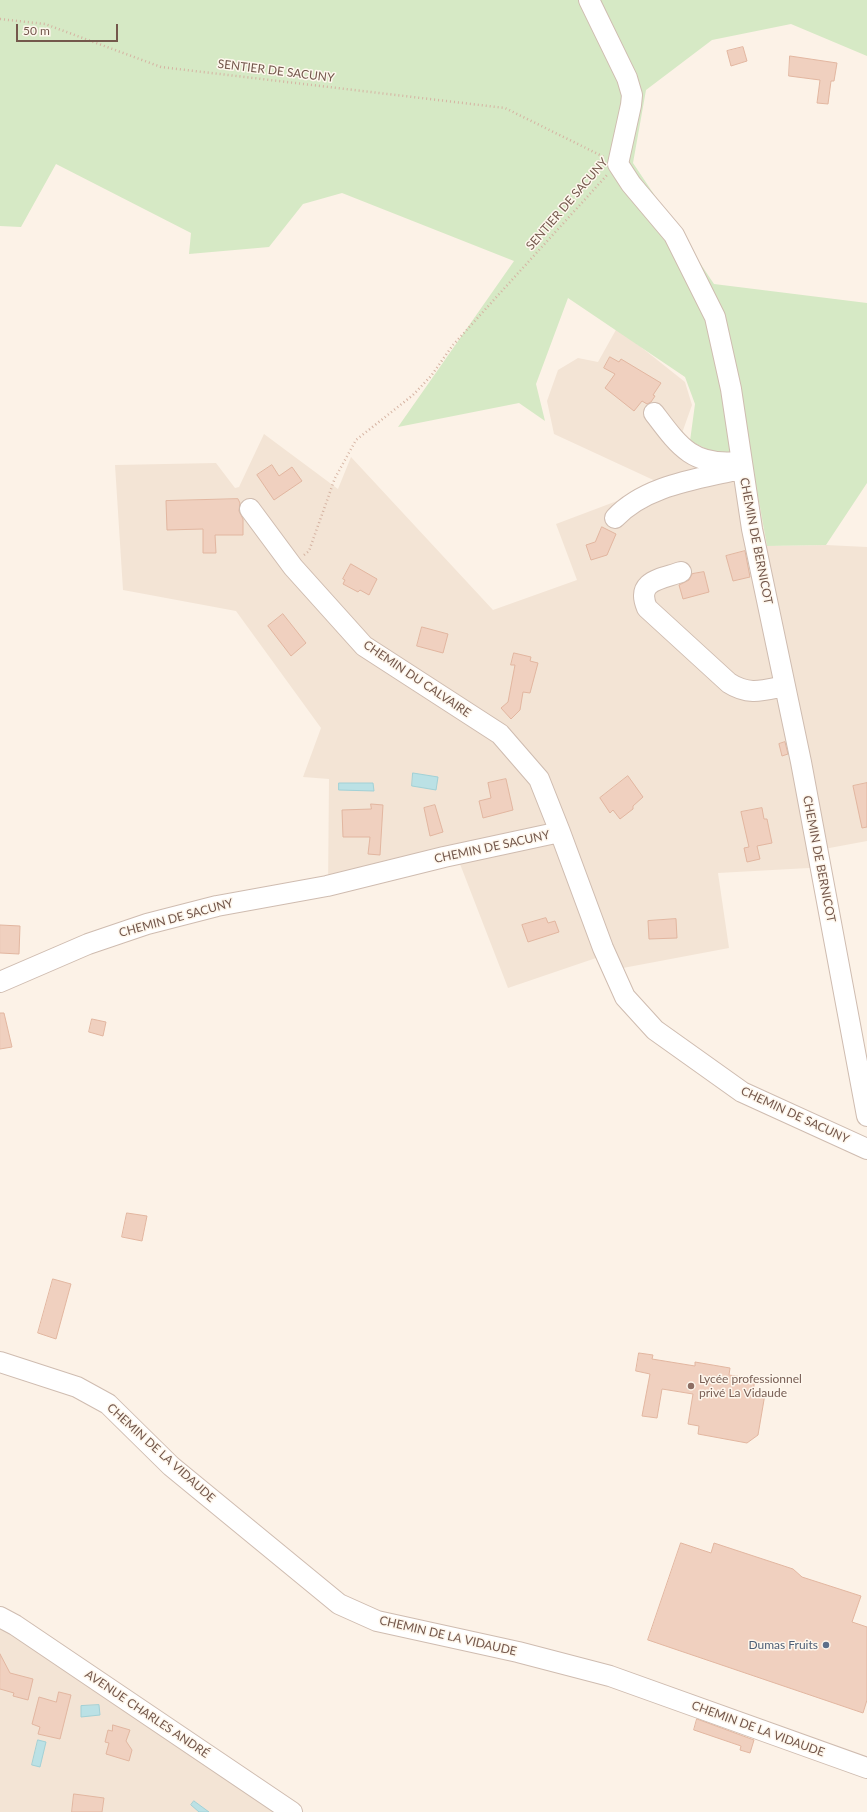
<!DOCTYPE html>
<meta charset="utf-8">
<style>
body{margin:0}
#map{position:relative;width:867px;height:1812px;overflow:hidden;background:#fcf2e7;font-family:Lato,sans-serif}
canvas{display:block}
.scale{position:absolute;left:16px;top:24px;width:102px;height:18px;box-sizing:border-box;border:2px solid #74584c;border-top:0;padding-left:5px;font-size:12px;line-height:14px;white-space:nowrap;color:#74584c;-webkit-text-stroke:3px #fef7ed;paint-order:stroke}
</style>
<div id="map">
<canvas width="867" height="1812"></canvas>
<div class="scale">50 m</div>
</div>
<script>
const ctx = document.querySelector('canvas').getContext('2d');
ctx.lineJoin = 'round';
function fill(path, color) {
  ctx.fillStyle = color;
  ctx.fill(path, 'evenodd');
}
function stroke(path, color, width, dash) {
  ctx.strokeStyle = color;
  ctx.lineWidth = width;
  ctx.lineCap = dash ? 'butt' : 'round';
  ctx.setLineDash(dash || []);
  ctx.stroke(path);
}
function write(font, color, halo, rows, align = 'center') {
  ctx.font = font + ' Lato,sans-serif';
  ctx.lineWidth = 3;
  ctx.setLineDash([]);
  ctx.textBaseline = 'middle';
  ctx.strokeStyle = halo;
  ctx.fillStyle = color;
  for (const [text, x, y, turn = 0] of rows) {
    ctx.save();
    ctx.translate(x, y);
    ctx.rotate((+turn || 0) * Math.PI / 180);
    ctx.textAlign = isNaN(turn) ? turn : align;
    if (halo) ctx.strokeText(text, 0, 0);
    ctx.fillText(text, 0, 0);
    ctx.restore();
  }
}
const residential = new Path2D(`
 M617,328L685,382L692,405L681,436L704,456L752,463L767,546L826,545L867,547V841L824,849L827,867L718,873L729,948L607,971L599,957L508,988L460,864L328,890L329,779L303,777L321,728L236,611L123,590L115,465L216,463L235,488L239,487L264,434L338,489L351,457L493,610L577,580L556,524L662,484L554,434L547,401L558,370L578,358L598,362Z
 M0,1613L298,1812H0Z`);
const green = new Path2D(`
 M0,0H867V56L791,24L712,40L646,90L633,163L714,284L867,303V483L826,545L767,546L752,463L717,454L690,441L695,404L685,377L568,298L536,384L545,421L519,403L398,427L514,261L342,193L303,204L269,247L189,254L191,233L56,164L21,227L0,226Z`);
const water = new Path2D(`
 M413,773L438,777L436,790L412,786Z
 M339,783H373L374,791L339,790Z
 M99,1705L100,1715L81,1717V1706Z
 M38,1740L46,1742L40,1767L32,1765Z
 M194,1801L209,1812H199L191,1805Z`);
const building = new Path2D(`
 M743,47L747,61L731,66L727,51Z
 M790,56L837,63L834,81H831L828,104L817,103L820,80L789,76Z
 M610,357L619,362L621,359L661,383L653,395L655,396L651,402L647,404L642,401L634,411L605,388L615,374L604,368Z
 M272,465L279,476L292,467L302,481L274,500L257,475Z
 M238,499L240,503L239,511L243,519V535H215L216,553H203V529L167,530L166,501Z
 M602,527L616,534L607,555L591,560L586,545L595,542Z
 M745,551L750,577L733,581L726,556Z
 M351,564L377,579L369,595L360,590L358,592L343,584L345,580L343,579Z
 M704,572L709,592L683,599L679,585L689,580L692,574Z
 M283,614L306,643L291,656L268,626Z
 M422,627L448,634L443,653L417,646Z
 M514,653L531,657L530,661L538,663L530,693L523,692L520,710L511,719L501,708L508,702L515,665H511Z
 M785,742L788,754L782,756L779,744Z
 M628,776L643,797L633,806V809L620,819L613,810L610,813L600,798Z
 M506,779L513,810L483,818L479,801L491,798L488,783Z
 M867,783V827L862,828L853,786Z
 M371,804L383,805L380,855L368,854L370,837H343L342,810L371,809Z
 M435,805L443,832L430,836L424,808Z
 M762,808L764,819H767L772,843L757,846L760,859L747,862L744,848L749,847L741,812Z
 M546,918L548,923L555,921L559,932L528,942L522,925Z
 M676,919L677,938L649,939L648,921Z
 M0,925L20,926L19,954L0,953Z
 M0,1013H4L12,1047L0,1049Z
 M92,1019L106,1022L103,1036L89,1032Z
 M127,1213L147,1216L142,1241L122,1237Z
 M53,1279L71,1284L56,1339L38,1333Z
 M639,1353L653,1355L652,1359L695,1366V1362L730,1368L729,1375L755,1379L753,1392L765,1394L758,1435L747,1443L698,1434L699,1426L688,1424L693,1394L662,1389L657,1418L642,1416L650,1374L636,1371Z
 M681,1543L711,1553L714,1543L793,1569L802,1577L861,1596L852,1622L867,1627V1700L863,1713L648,1640Z
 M0,1654L10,1673L33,1679L28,1700L13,1696L14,1693L0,1689Z
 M59,1692L71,1695L60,1739L38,1734L40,1727L32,1724L39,1697L56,1702Z
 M697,1719L754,1740L750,1753L740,1750L741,1746L694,1730Z
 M113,1725L130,1730L126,1741L132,1750L129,1761L106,1754L109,1743L105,1742L108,1730L112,1731Z
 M74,1794L104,1798L102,1812H72Z`);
const path = new Path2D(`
 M0,19L45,24L161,67L505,108L604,157
 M304,555L309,551L335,478L356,440L413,395L431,376L453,345L607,175`);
const minor = new Path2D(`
 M589,0L627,78L632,95L631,105L618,164L631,184L674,235L715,317L731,389L752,529L801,762L867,1116
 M654,413C679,446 692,466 737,462
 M250,509L293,567L364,646L500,734L539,779L560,832
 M615,518C644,487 692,480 731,471L742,470
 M681,572C662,579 635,580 647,608L729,683C749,696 764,690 785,686
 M0,982L88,944L147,924L217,906L327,886L444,857L560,832L603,948L625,997L655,1030L742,1092L867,1149
 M0,1362L77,1387L108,1404L171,1466L339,1604L377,1621L518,1652L610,1676L867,1768
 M0,1617L15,1625L292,1812`);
const markers = [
 [691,1386,4,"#8d6e63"],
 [826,1645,4,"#5c6f8a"]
];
const streetNames = [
 ["SENTIER DE SACUNY",276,71,7],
 ["SENTIER DE SACUNY",567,204,-49],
 ["CHEMIN DE BERNICOT",756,541,79],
 ["CHEMIN DU CALVAIRE",417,679,34],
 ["CHEMIN DE SACUNY",492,847,-12],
 ["CHEMIN DE BERNICOT",819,859,79],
 ["CHEMIN DE SACUNY",176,918,-15],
 ["CHEMIN DE SACUNY",795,1115,25],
 ["CHEMIN DE LA VIDAUDE",161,1453,42],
 ["CHEMIN DE LA VIDAUDE",448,1636,13],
 ["AVENUE CHARLES ANDRÉ",147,1714,34],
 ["CHEMIN DE LA VIDAUDE",758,1729,20]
];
const educationNames = [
 ["Lycée professionnel",699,1379],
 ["privé La Vidaude",699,1393]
];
const serviceNames = [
 ["Dumas Fruits",818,1645]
];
fill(residential, '#f3e4d5');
fill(green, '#d6e9c5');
fill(water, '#bbe1e5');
stroke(water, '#a2d1d6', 1);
fill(building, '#f0d0bf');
stroke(building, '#e2b6a0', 1);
stroke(minor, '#cfbcb0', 22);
stroke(path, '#d5b3a2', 2.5, [1, 3]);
stroke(minor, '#fff', 20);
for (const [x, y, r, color] of markers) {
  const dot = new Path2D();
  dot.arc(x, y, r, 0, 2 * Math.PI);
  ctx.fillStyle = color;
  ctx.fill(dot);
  stroke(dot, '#fef7ed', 1.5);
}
write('12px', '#74584c', '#fef7ed', streetNames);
write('12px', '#785e54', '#fef7ed', educationNames, 'left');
write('12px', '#4e5e75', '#fef7ed', serviceNames, 'right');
</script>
